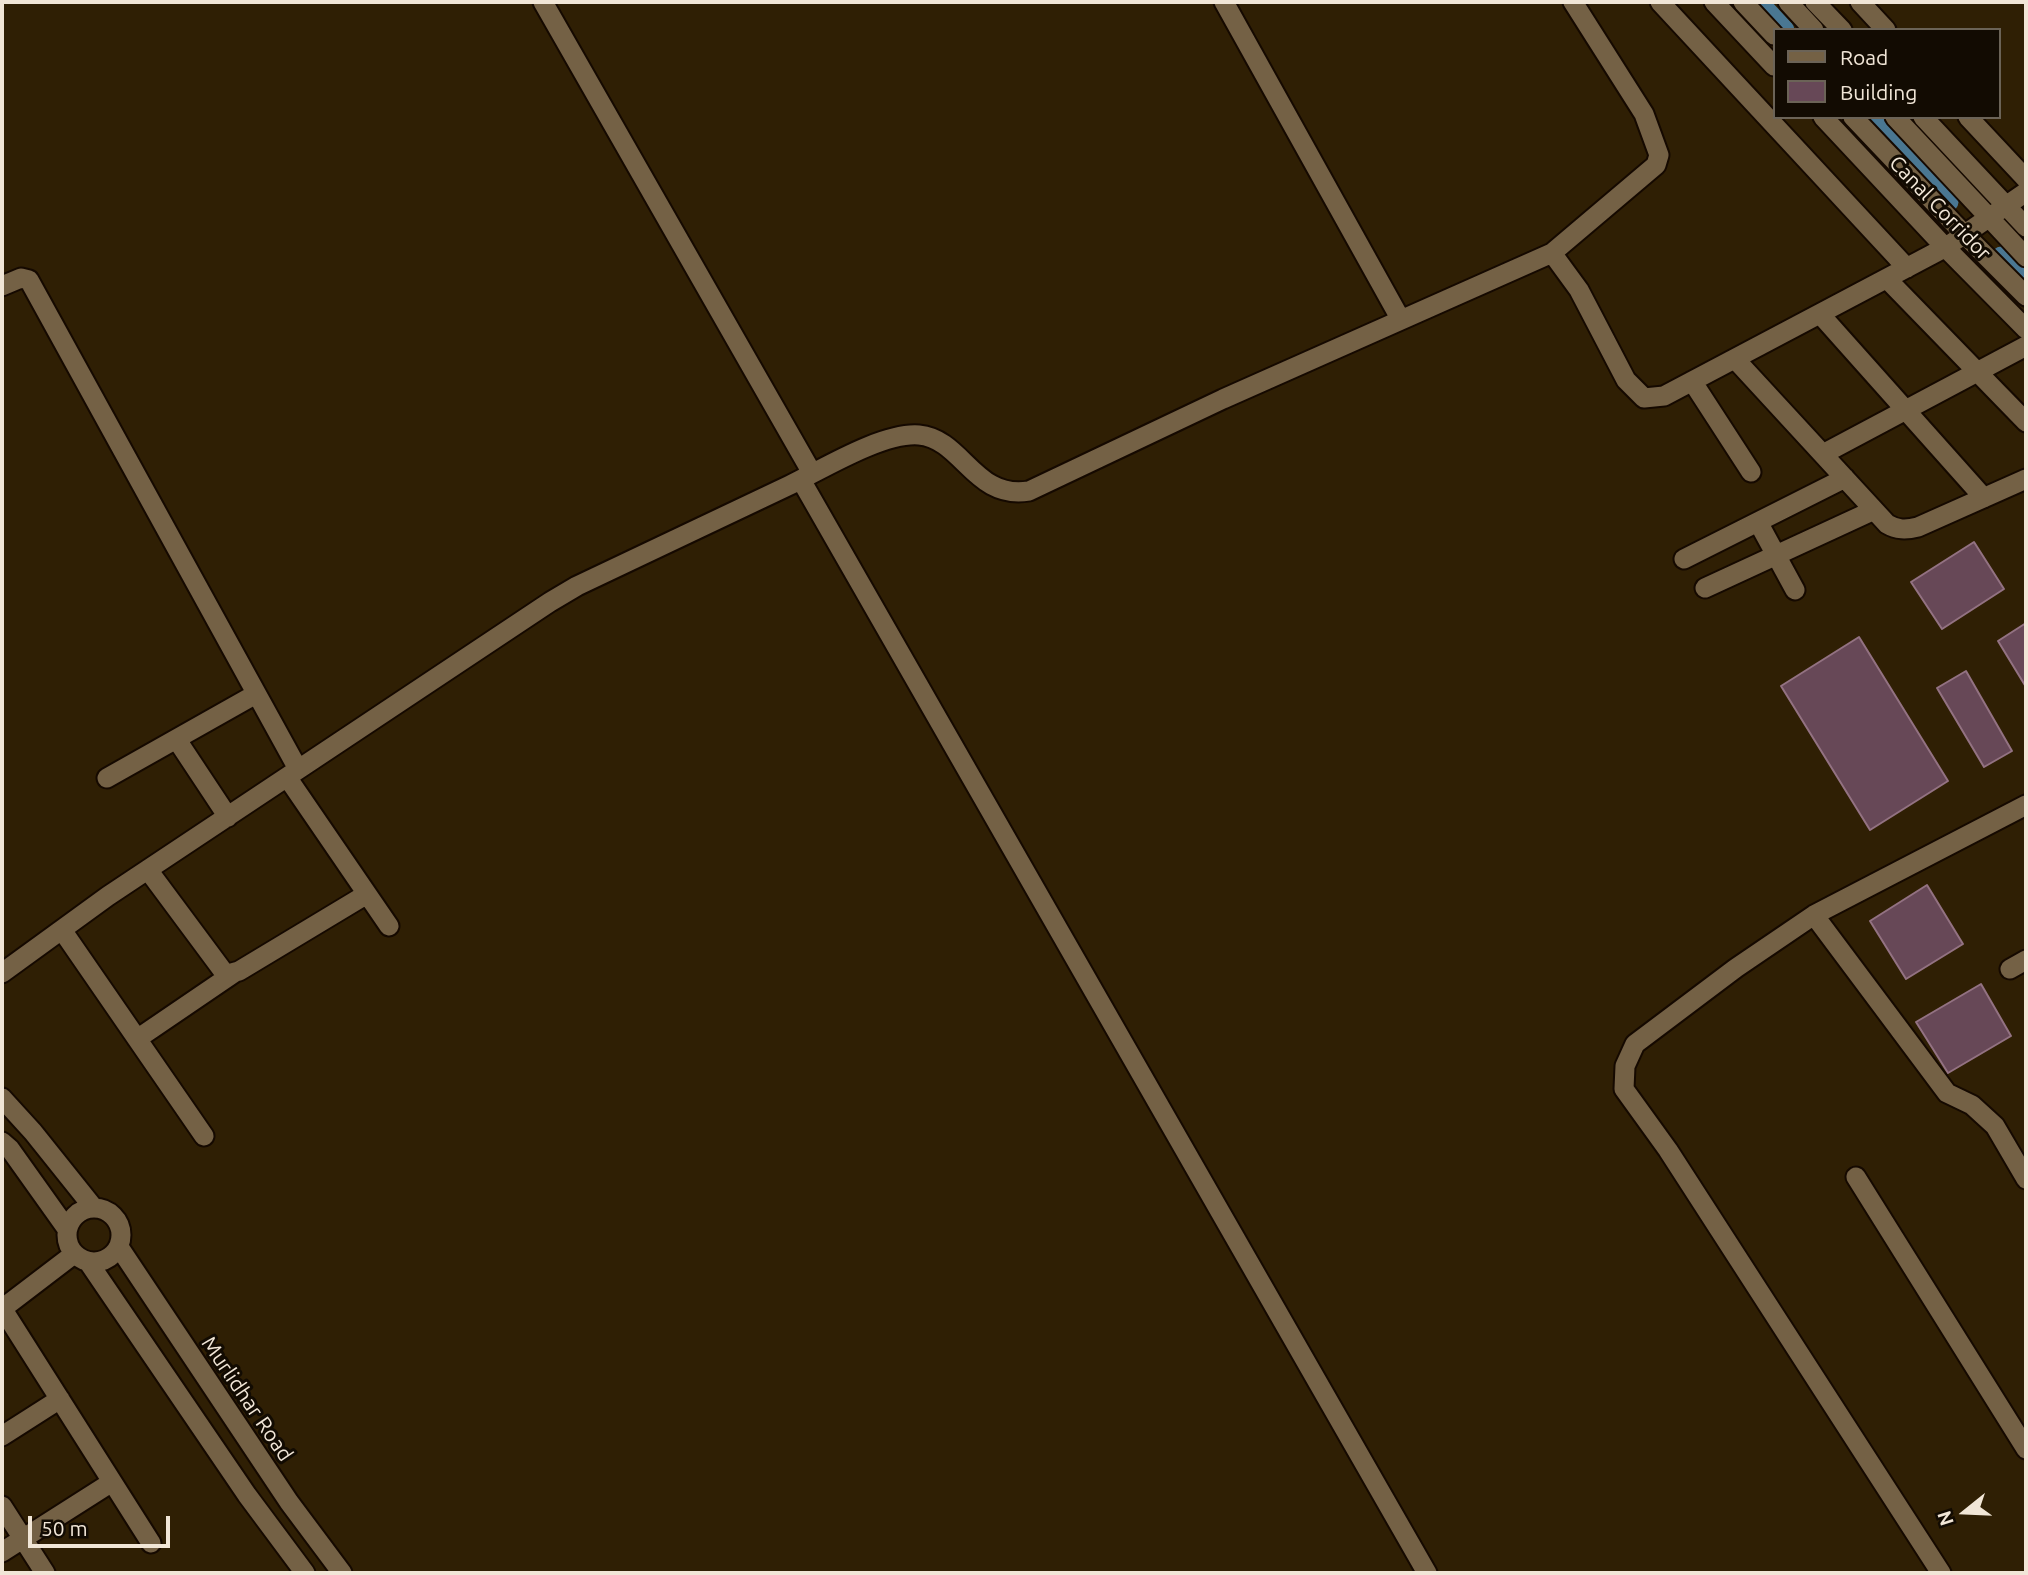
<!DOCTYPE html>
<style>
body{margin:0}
#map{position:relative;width:2028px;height:1575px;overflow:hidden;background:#2f1f04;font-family:Ubuntu,sans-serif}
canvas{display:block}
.frame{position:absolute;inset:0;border:4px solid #f1e6d7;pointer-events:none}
.legend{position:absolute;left:1773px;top:28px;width:228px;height:91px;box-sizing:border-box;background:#120b02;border:2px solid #6b6357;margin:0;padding:9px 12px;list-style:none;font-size:21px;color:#f1e6d7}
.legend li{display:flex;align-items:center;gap:14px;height:35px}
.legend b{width:35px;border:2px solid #6b6357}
.north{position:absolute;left:1930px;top:1477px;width:70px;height:70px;-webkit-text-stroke:5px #120b02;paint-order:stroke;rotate:252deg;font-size:19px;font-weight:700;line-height:28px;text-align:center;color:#f1e6d7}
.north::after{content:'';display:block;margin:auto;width:24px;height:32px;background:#f1e6d7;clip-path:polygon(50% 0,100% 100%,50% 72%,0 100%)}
.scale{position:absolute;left:28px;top:1516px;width:142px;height:32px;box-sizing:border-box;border:4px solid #f1e6d7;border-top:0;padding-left:9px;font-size:21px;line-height:24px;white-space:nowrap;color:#f1e6d7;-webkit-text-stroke:5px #120b02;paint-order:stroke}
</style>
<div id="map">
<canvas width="2028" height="1575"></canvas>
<div class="frame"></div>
<ul class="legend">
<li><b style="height:9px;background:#746145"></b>Road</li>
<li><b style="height:19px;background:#674857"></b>Building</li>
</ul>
<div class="north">N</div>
<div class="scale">50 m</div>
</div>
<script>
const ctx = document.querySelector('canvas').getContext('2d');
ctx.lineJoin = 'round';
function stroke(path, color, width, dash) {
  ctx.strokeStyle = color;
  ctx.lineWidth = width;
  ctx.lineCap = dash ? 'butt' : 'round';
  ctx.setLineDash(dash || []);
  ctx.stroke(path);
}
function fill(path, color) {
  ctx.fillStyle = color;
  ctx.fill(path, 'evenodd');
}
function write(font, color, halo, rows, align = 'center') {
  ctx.font = font + ' Ubuntu,sans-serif';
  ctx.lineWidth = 6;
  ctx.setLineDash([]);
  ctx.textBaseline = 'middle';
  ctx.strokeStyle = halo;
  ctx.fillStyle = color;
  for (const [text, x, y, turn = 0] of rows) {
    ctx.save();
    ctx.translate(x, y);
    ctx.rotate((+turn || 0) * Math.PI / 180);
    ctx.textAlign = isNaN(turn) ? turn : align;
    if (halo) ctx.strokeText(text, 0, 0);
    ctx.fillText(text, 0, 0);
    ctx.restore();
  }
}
const canal = new Path2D(`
 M1759,2L1785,30
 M1869,117L1949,202
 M2001,256L2026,282`);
const building = new Path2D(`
 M1974,542L2004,589L1942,629L1911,582Z
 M2026,623V687L1998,641Z
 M1859,637L1948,781L1870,830L1781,686Z
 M1966,671L2012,751L1984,767L1937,688Z
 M1927,885L1963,944L1906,979L1870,921Z
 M1981,984L2011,1036L1948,1073L1916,1022Z`);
const minor = new Path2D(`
 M543,2L812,473
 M1224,2L1401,320
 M1573,2L1644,114L1659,155L1656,165L1552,253L1579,290L1626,380L1644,398L1664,396L1946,247L2026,192
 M1660,2L1907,268
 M1714,2L1774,66
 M1743,2L1774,35
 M1788,2L1814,30
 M1815,2L1842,30
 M1860,2L1886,30
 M1823,117L1941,243L2026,329
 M1853,117L1964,234L2026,296
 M1895,117L2026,257
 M1923,117L2026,227
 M1968,117L2026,179
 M1887,279L2026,422
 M2,286L21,278L29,280L298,769
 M1820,314L1984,498
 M1735,359L1887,524C1897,530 1906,530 1918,527L2026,479
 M1692,381L1751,472
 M1823,454L2026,346
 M801,480L1427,1573
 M1758,522L1795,590
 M1684,559L1845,478
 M1705,588L1874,510
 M177,740L228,817
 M287,777L389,926
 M107,778L256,694
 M148,870L223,971L228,974L239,971L367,894
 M1814,915L1947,1093L1972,1105L1995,1126L2026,1179
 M62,930L204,1136
 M2010,969L2026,960
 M2,973L108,896L550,602L577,586C648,552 719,519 790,485C823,469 883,432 919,435C963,439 974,500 1029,491L1223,399L1552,253
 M137,1039L234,973
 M2,1098L33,1132L93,1207
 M2,1142L10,1149L67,1229
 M1856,1177L2026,1449
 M67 1235a27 27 0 1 1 54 0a27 27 0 1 1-54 0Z
 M119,1247L289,1502L342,1573
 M89,1263L247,1495L305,1573
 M2,1308L151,1543
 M2,1309L74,1254
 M2,1436L60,1399
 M2,1506L45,1573
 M2,1552L112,1482
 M1941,1573L1668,1150L1624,1089L1625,1066L1635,1044L1736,968L1814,915L2026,805`);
const streetNames = [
 ["Canal Corridor",1940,208,46],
 ["Murlidhar Road",247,1399,56]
];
stroke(canal, '#4a7792', 19);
fill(building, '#674857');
stroke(building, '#937282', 2);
stroke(minor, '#150900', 23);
stroke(minor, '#746145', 19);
write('21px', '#f1e6d7', '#120b02', streetNames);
</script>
